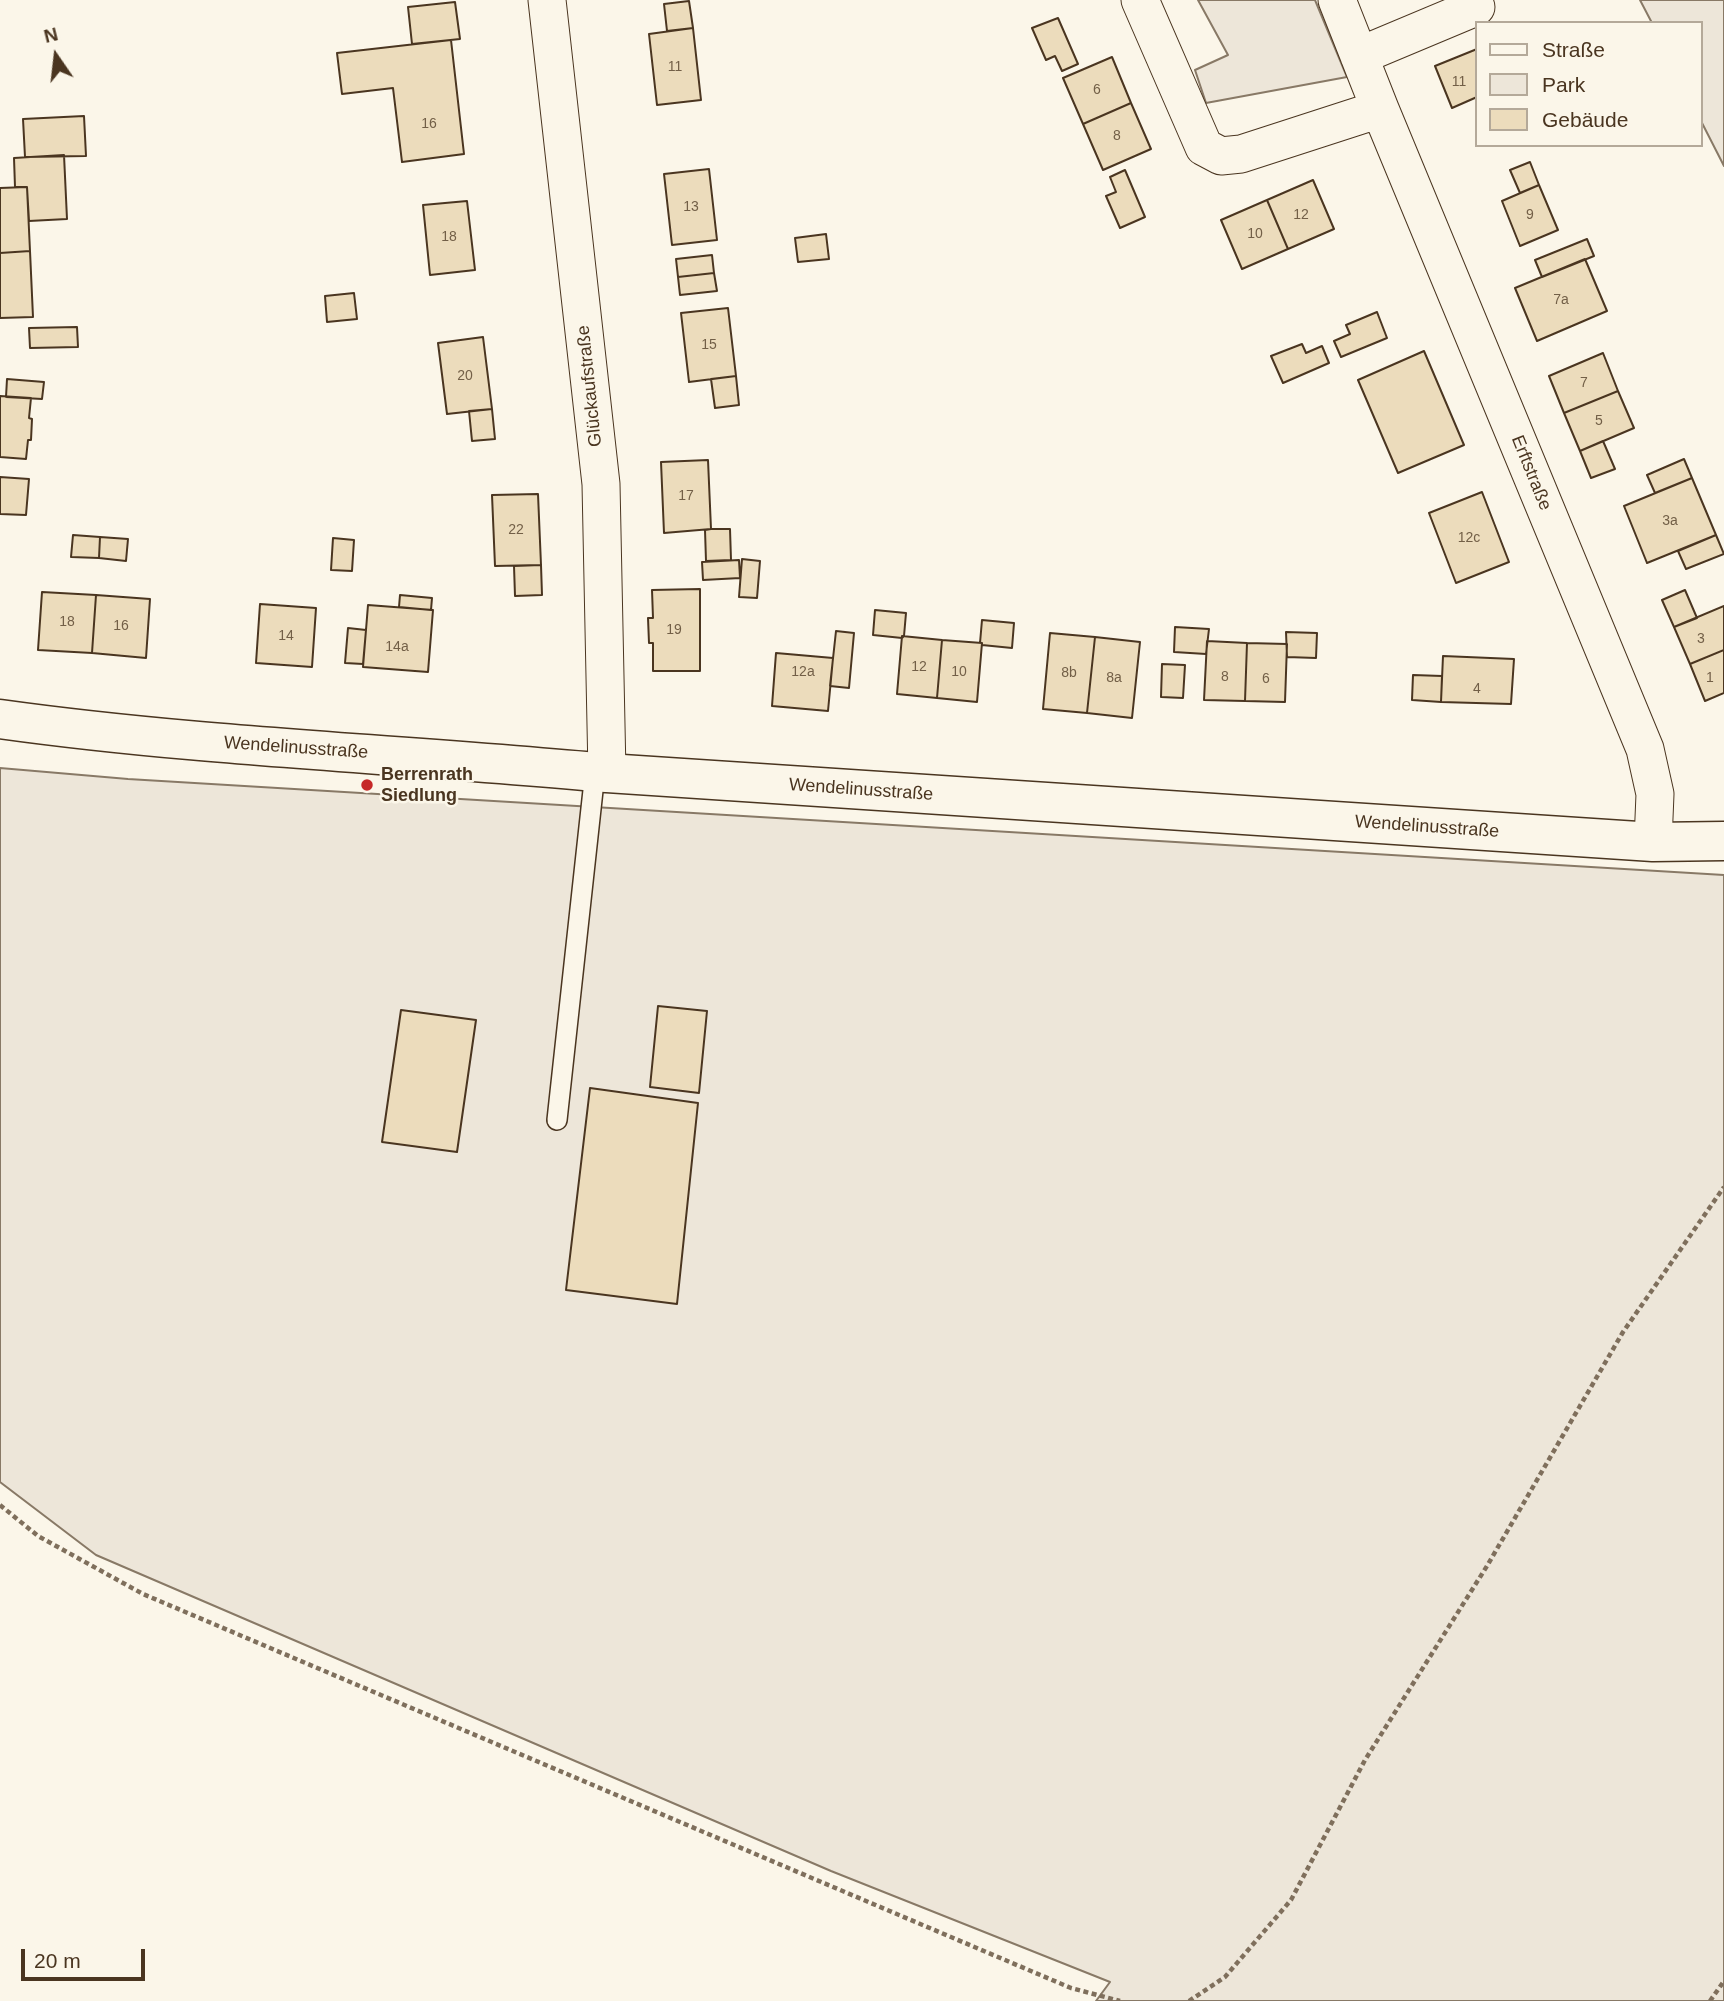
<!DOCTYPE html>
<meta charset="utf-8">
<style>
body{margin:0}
#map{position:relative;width:1724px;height:2001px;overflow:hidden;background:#fbf6e9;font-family:Arial,sans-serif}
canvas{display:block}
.legend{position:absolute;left:1475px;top:21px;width:228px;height:126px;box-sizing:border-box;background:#fbf6e9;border:2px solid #b4a999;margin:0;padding:9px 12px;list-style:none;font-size:21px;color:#4a3520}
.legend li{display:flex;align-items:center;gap:14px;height:35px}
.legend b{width:35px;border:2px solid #b4a999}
.north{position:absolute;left:21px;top:21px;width:70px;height:70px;-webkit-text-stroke:5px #fbf6e9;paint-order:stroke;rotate:346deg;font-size:19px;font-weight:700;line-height:28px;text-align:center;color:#4a3520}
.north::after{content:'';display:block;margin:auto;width:24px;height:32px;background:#4a3520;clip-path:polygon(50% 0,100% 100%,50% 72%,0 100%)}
.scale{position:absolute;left:21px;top:1949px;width:124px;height:32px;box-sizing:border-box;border:4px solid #4a3520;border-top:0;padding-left:9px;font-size:21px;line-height:24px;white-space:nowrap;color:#4a3520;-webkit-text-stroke:5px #fbf6e9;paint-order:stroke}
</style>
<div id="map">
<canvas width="1724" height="2001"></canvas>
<ul class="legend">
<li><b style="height:9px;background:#fbf6e9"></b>Straße</li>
<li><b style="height:19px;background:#ede6d9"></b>Park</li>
<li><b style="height:19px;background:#ecdcbc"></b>Gebäude</li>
</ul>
<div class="north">N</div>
<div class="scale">20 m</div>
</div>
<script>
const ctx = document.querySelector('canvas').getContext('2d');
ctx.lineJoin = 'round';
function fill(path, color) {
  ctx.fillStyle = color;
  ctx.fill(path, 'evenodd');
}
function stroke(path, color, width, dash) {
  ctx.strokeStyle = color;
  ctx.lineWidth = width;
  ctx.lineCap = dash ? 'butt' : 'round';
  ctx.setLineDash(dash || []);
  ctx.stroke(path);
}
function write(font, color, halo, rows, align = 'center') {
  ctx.font = font + ' Arial,sans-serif';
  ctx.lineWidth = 5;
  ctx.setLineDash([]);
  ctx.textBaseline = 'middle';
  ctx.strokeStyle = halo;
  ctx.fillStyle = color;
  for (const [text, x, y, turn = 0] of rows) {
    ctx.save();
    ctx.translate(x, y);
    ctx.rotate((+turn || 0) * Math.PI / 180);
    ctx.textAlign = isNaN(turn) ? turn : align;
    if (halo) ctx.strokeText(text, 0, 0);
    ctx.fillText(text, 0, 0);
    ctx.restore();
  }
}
const green = new Path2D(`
 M1198,0H1315L1347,77L1206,103L1195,70L1228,55Z
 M1640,0H1724V166L1701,121V23H1652Z
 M0,768L128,779L1724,875V2001H1096L1110,1982L831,1871L96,1555L0,1482Z`);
const building = new Path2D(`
 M689,1L693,28L667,31L664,4Z
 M455,2L460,39L412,44L408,7Z
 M1058,18L1078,64L1062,71L1055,56L1046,60L1032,28Z
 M693,28L701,100L657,105L649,34Z
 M451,40L464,154L402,162L393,88L342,94L337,53Z
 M1477,49V97L1452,108L1435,66Z
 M1112,57L1131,103L1083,124L1063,78Z
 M1131,103L1151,149L1103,170L1083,124Z
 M84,116L86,156L25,157L23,119Z
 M64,155L67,219L29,221L27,187H15L14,158Z
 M1530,162L1539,185L1520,193L1510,170Z
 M709,169L717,240L672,245L664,174Z
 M1125,170L1145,217L1120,228L1106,196L1116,192L1110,177Z
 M1313,180L1334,229L1288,249L1267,200Z
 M1539,185L1558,230L1520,246L1502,201Z
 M27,187L30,251L0,253V188Z
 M1267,200L1288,249L1242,269L1221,220Z
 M467,201L475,270L430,275L423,205Z
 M826,234L829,259L798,262L795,238Z
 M1587,239L1594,256L1542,277L1535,260Z
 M30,251L33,317L0,318V253Z
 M712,255L714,273L678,277L676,259Z
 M1585,259L1607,311L1537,341L1515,288Z
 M714,273L717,291L680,295L678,277Z
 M354,293L357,319L327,322L325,296Z
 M728,308L736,376L689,382L681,313Z
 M1377,312L1387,338L1341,357L1334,341L1350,334L1346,325Z
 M77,327L78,347L30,348L29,328Z
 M483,337L492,409L447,414L438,343Z
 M1302,344L1306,353L1322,346L1329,363L1283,383L1271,356Z
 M1424,351L1464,445L1398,473L1358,380Z
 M1603,353L1618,391L1564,413L1549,376Z
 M736,376L739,405L715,408L711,379Z
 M7,379L44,382L42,399L6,397Z
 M1618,391L1634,428L1580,451L1564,413Z
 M0,396L31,398L29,418L32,419L31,440H28L26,459L0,457Z
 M492,409L495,439L472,441L469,411Z
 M1603,441L1615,469L1591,478L1580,451Z
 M1684,459L1692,478L1655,493L1647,475Z
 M708,460L711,529L664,533L661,462Z
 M0,477L29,479L26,515L0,514Z
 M1692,478L1716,535L1647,563L1624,506Z
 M1482,492L1509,562L1456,583L1429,513Z
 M538,494L541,565L495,566L492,495Z
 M711,529H730L731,560L706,561L705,530Z
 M73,535L100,537L99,558L71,557Z
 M1716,535L1724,554L1686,569L1678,551Z
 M100,537L128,539L126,561L99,558Z
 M333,538L354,540L352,571L331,570Z
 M742,559L760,561L757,598L739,597Z
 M739,560L740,578L703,580L702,562Z
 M541,565L542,595L515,596L514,566Z
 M700,589V671H653V643H649L648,618H653L652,590Z
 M1685,590L1697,618L1674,627L1662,600Z
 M42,592L96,595L92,653L38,650Z
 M96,595L150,599L146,658L92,653Z
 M400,595L432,598L431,610L399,607Z
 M260,604L316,608L312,667L256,663Z
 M368,605L433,610L428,672L363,667Z
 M1724,606V650L1690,664L1674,627Z
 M875,610L906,613L904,636L902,638L873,635Z
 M982,620L1014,623L1012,648L982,645V643H980Z
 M1175,627L1209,629L1206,654L1174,652Z
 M348,628L366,630L363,664L345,663Z
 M836,631L854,633L849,688L830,686Z
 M1286,632L1317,633L1316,658L1287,657Z
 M1050,633L1095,637L1087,713L1043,709Z
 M902,636L942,640L937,698L897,694Z
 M1095,637L1140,642L1132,718L1087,713Z
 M942,640L982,643L977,702L937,698Z
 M1207,641L1247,643L1245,701L1204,700Z
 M1247,643L1287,644L1285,702L1245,701Z
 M1724,650V693L1705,701L1690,664Z
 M776,653L833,658L828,711L772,706Z
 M1443,656L1514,659L1511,704L1441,702Z
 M1162,664L1185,665L1183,698L1161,697Z
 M1413,675L1442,676L1441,702L1412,700Z
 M658,1006L707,1011L699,1093L650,1087Z
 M401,1010L476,1020L457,1152L382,1142Z
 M590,1088L698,1103L677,1304L566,1290Z`);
const path = new Path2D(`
 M0,1505L38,1536L143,1594L1071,1988L1120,2001
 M1189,2001L1225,1977L1291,1900L1365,1760L1487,1566L1623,1332L1724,1187
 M1710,2001L1724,1981`);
const lane = new Path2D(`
 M557,1120L595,772`);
const street = new Path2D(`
 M547,0L601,484L607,773
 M1140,0L1204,147L1221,156L1241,154L1380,109
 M1337,0L1380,109L1645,749L1655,794L1653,842
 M1359,56L1476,7`);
const secondary = new Path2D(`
 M0,719C201,747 405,754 607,773L1653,842L1724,841`);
const markers = [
 [367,785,7,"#c62828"]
];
const numberNames = [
 ["11",675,67],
 ["11",1459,82],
 ["6",1097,90],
 ["16",429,124],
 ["8",1117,136],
 ["13",691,207],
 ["12",1301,215],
 ["9",1530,215],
 ["10",1255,234],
 ["18",449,237],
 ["7a",1561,300],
 ["15",709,345],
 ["20",465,376],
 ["7",1584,383],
 ["5",1599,421],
 ["17",686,496],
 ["3a",1670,521],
 ["22",516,530],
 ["12c",1469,538],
 ["18",67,622],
 ["16",121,626],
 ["19",674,630],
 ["14",286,636],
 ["3",1701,639],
 ["14a",397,647],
 ["12",919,667],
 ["12a",803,672],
 ["10",959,672],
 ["8b",1069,673],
 ["8",1225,677],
 ["8a",1114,678],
 ["1",1710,678],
 ["6",1266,679],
 ["4",1477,689]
];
const streetNames = [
 ["Glückaufstraße",590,386,-96],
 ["Erftstraße",1531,473,68],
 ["Wendelinusstraße",296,748,4],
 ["Wendelinusstraße",861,790,4],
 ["Wendelinusstraße",1427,827,4]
];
const poiNames = [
 ["Berrenrath",381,775],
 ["Siedlung",381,796]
];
fill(green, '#ede6d9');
stroke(green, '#887966', 2);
fill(building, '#ecdcbc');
stroke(building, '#4a3520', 2);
stroke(lane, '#4a3520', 22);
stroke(street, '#4a3520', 39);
stroke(secondary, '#4a3520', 41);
stroke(path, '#7f6f5c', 4.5, [5, 3.5]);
stroke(lane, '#fbf6e9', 19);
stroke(street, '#fbf6e9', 37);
stroke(secondary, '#fbf6e9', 38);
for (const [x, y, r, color] of markers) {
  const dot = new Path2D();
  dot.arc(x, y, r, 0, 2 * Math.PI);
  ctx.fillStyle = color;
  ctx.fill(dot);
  stroke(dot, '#fbf6e9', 2.5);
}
write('14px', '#725f47', null, numberNames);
write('18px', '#4a3520', '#fbf6e9', streetNames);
write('bold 18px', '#4a3520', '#fbf6e9', poiNames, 'left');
</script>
